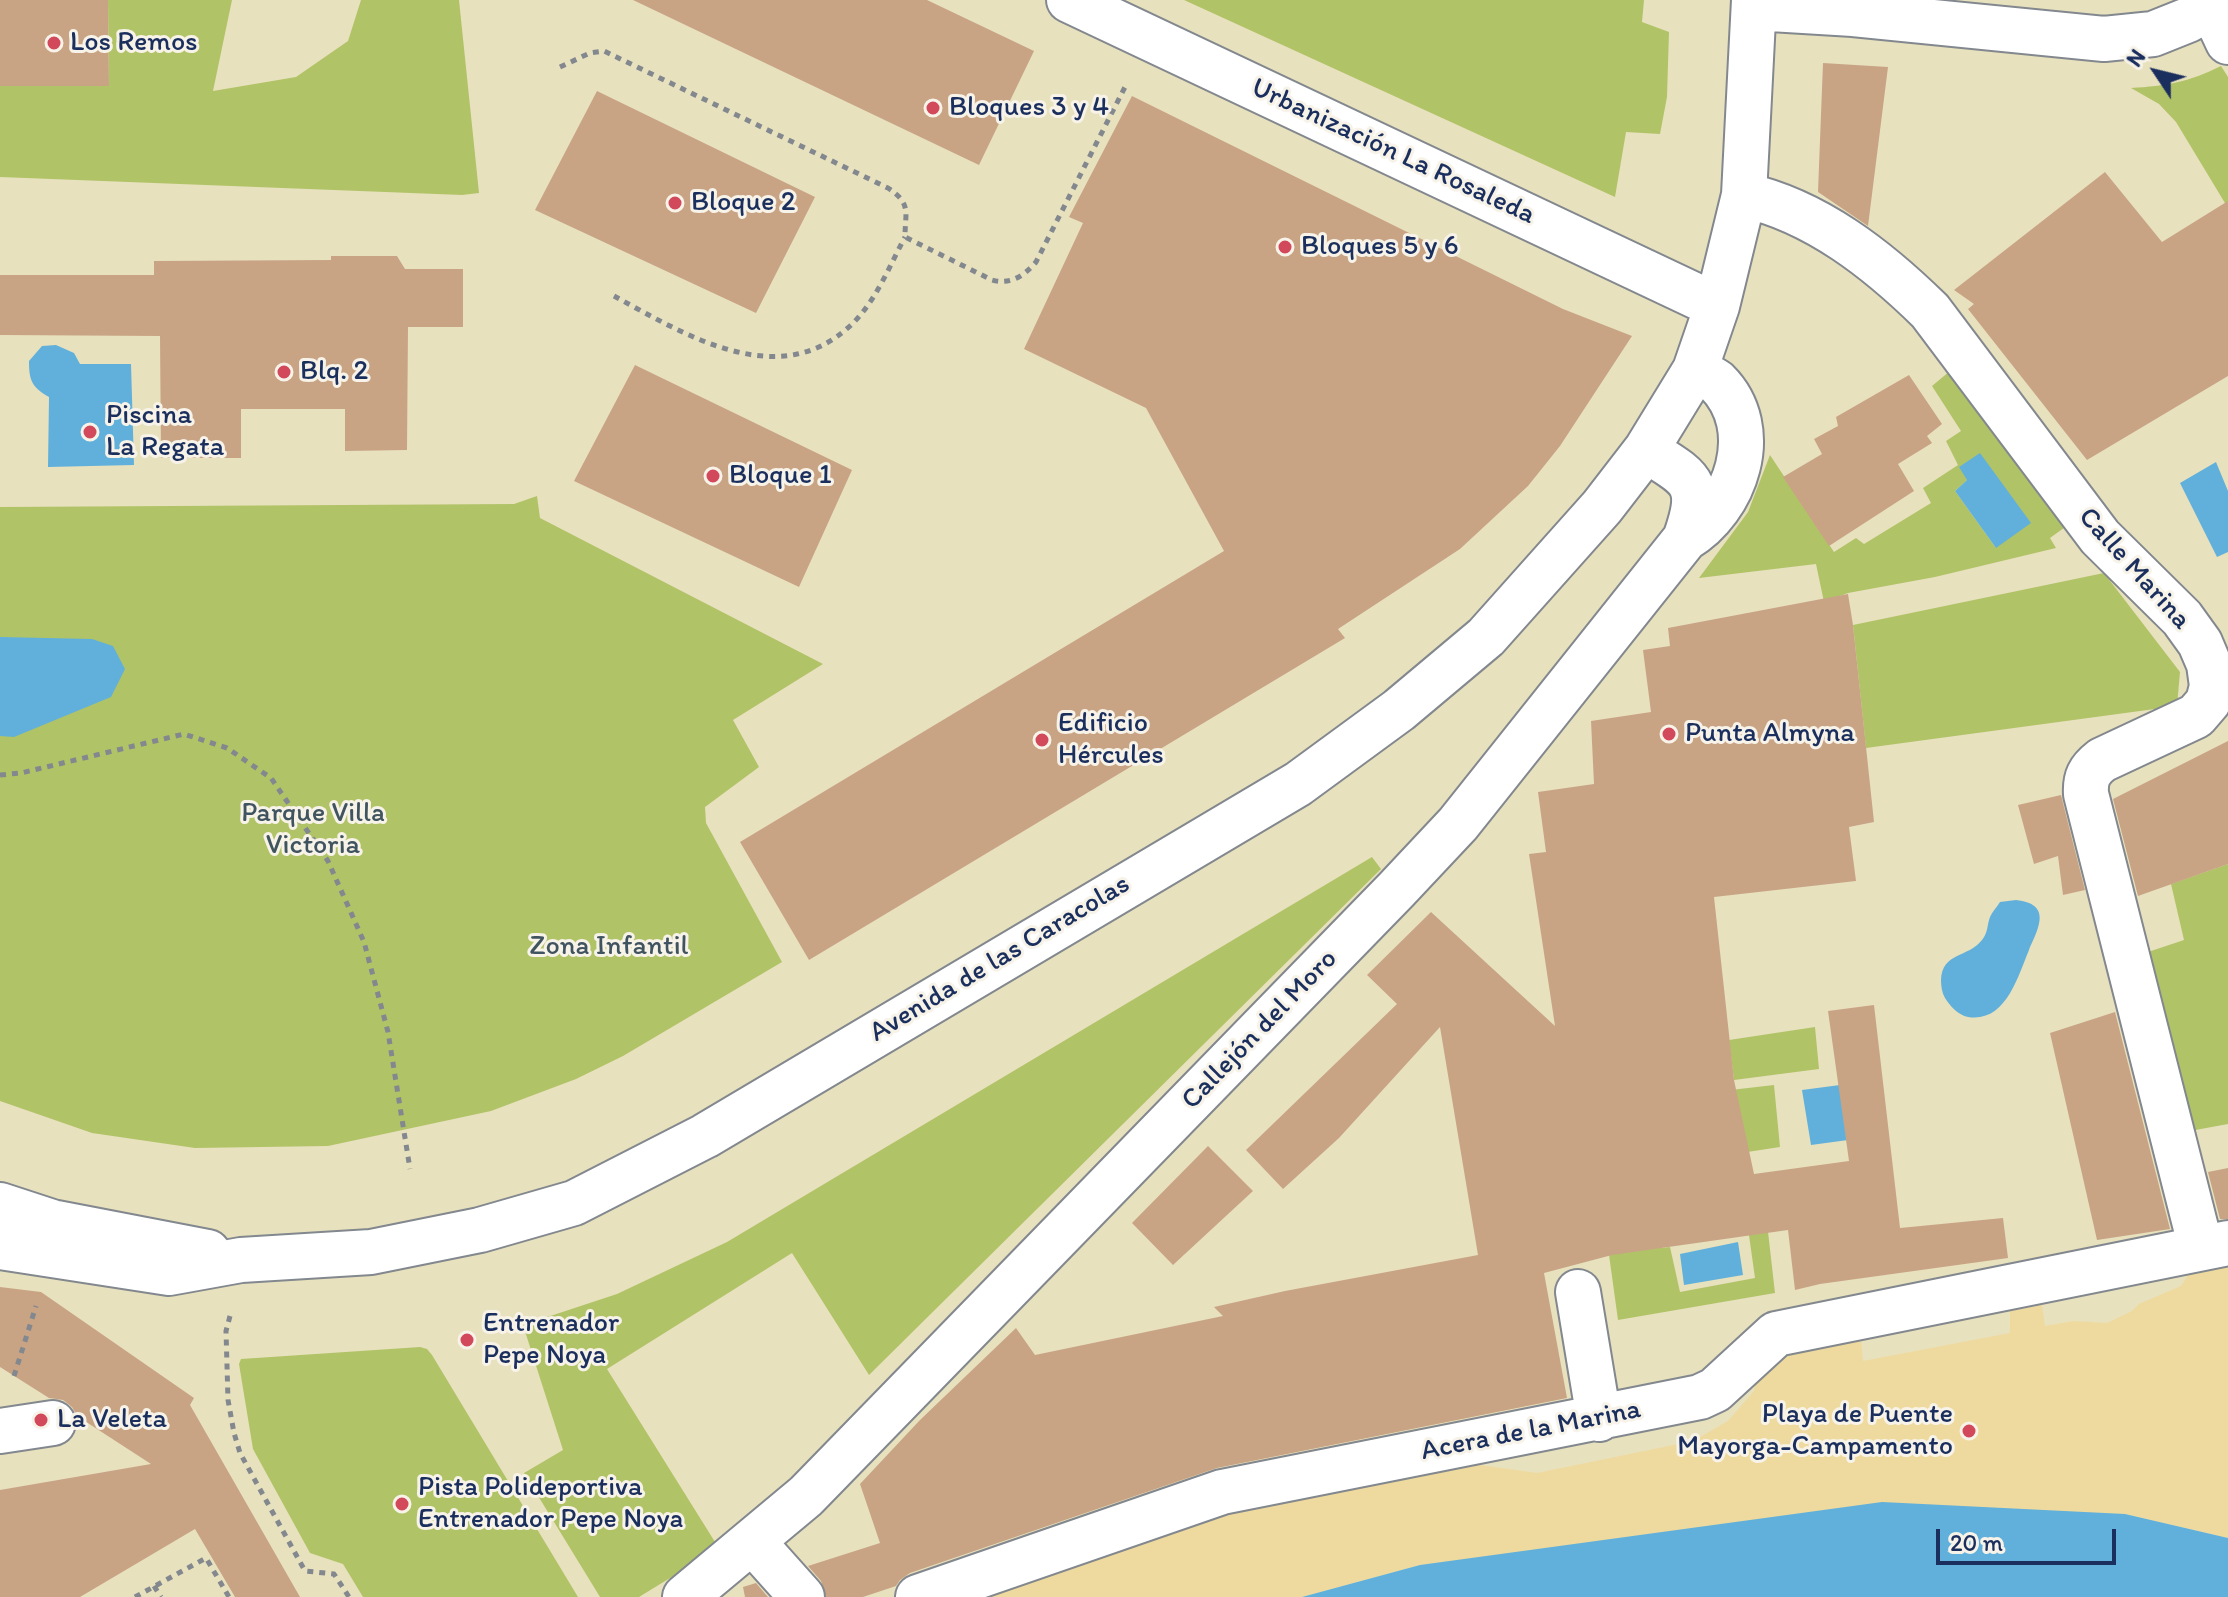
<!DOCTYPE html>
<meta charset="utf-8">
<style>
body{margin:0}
#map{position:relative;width:2228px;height:1597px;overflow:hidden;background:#e8e1be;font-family:Itim,sans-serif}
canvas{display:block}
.north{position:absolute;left:2116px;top:32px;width:80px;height:80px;-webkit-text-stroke:6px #f7f3e8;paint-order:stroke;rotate:305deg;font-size:22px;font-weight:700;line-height:32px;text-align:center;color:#1b2f5e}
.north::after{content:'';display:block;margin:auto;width:28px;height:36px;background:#1b2f5e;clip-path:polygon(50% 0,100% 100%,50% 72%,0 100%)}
.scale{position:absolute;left:1936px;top:1529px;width:180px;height:36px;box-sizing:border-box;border:4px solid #1b2f5e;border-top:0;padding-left:10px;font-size:24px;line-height:28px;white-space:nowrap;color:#1b2f5e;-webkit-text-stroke:6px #f7f3e8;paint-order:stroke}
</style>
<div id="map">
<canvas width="2228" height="1597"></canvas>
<div class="north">N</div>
<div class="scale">20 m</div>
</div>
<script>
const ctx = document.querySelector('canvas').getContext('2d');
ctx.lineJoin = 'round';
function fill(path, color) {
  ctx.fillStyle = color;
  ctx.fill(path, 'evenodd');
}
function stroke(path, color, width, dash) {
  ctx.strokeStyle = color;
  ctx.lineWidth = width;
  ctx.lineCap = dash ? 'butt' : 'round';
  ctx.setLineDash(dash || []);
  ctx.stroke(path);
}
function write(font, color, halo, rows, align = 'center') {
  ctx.font = font + ' Itim,sans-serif';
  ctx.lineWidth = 6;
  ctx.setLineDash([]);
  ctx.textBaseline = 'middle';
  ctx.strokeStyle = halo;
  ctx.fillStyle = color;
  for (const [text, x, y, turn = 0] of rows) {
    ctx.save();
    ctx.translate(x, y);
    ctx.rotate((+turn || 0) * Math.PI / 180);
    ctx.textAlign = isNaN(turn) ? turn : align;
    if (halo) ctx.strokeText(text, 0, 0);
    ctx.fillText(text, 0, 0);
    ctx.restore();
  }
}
const green = new Path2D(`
 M108,0H232L213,91L296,77L348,41L361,0H459L479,193L462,195L0,177V86H109Z
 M1184,0H1644L1642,22L1669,32L1667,97L1660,134L1626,132L1615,197Z
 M2221,66L2228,77V208L2176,122L2159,104L2131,88C2166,86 2189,82 2221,66Z
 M1950,371L2068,525L2050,538L2056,548L1935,577L1848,593L1824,602L1816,564L1699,578L1748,512L1770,455L1834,552L1856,538L1864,544L1931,503L1923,488L1958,465L1946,441L1961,431L1932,386ZM1967,480L1996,548L1955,491Z
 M537,496L540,518L823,664L733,720L759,767L705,807L706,823L782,962L623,1056L576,1079L491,1111L328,1146L195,1148L92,1133L0,1101V507L514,504Z
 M2104,573L2180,672L2177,706L1866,748L1853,625Z
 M1372,857L1381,869L869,1375L792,1253L607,1369L715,1542L701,1559L639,1597H600L524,1473L563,1450L523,1325L617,1294L727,1242Z
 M2228,864V1124L2190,1131L2145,953L2184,940L2171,884Z
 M1815,1027L1819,1069L1734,1080L1729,1040Z
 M1774,1085L1780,1147L1708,1158L1722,1091Z
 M1602,1204L1661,1242V1248L1670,1247L1680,1292L1755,1278L1748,1228L1767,1223L1775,1293L1618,1320Z
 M420,1347L427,1349L432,1355L578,1597H363L343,1564L310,1553L253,1449L239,1364L241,1359Z`);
const sand = new Path2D(`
 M2228,1260V1538L2125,1514L1420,1565L1302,1597H969L1245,1506L1451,1461L1537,1473L1693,1441L1728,1421L1754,1391L1756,1373L1782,1346L1861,1339L1863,1361L2010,1333V1311L2042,1305L2045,1326L2074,1321L2107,1323L2132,1311L2139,1304L2181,1286L2193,1268Z`);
const water = new Path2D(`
 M56,345L74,353L80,364H131L134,465L48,467L49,397C32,387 29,381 29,361L42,346Z
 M1980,453L2031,523L1996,548L1955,491L1967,480L1959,467Z
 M2216,462L2228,491V552L2217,557L2180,483Z
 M0,637L92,639L113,646L125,669L111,697L14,737L0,736Z
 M2016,900C2053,904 2038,929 2029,950C2018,976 2006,1023 1968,1017C1958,1015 1950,1006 1945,998C1942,993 1941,986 1941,980C1942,952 1968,958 1982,940C1988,933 1987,925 1990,917C1992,912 1997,907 2000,902Z
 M1840,1085L1848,1140L1811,1145L1802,1090Z
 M1738,1242L1743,1275L1684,1285L1680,1254Z
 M1882,1502L2125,1514L2228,1538V1597H1302L1420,1565Z`);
const building = new Path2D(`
 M0,0H108L109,86H0Z
 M633,0H927L1034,51L979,165Z
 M1823,63L1888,67L1868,226L1818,192Z
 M597,91L815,197L756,313L535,210Z
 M1132,96L1563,309L1632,336L1560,446L1528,486L1460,549L1338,629L1345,638L809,960L740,842L1224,551L1146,408L1024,349L1083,223L1069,217Z
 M2105,172L2162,242L2228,201V376L2087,460L1968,309L1974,304L1954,290Z
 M331,256H397L405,269H463V327H408L407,450L345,451V409H241V458H161L160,336L0,335V275H154V261L331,260Z
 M635,365L852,470L799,587L574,481Z
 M1909,375L1942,424L1927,436L1932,443L1898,464L1914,491L1829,546L1783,477L1822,454L1814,439L1838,426L1836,417Z
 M1848,594L1853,625L1874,822L1849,827L1856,881L1714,897L1734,1080L1754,1174L1849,1161L1828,1011L1874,1005L1900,1228L2003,1218L2008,1258L1820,1284L1795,1290L1788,1230L1612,1255L1544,1273L1567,1398L1217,1468L910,1573L900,1580L896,1586L863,1597H826L821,1581L808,1566L880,1543L860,1484L920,1420L1016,1328L1035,1355L1223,1316L1214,1307L1285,1291L1478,1255L1440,1027L1339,1138L1283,1189L1246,1150L1397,1004L1367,975L1431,912L1555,1026L1529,854L1546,852L1538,792L1594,784L1591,721L1651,712L1643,650L1670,646L1668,628Z
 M2228,741V864L2138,896L2113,799Z
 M2061,795L2085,890L2063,895L2058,856L2034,864L2018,805Z
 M2115,1012L2170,1229L2097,1240L2050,1033Z
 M1208,1146L1253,1191L1173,1265L1132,1223Z
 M2228,1168V1219H2220L2208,1172Z
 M0,1287L41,1292L194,1398L190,1405L300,1597H235L195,1529L80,1597H0V1490L151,1464L77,1416L72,1407L63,1400L49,1398L0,1367Z
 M756,1583L768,1597H745L743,1587Z`);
const path = new Path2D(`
 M560,67L590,53L604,51L888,188C912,204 905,212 905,237L992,280C1010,285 1024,276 1036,262L1126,85
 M614,296C684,334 778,393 850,326C875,303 889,267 905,237
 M0,775L21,773L184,734L227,748L271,778L328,861L364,942L388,1032L410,1169
 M230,1316L226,1331L228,1400L234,1433L240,1453L305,1571L334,1574L349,1597
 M14,1376L36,1306
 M154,1586L161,1597
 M135,1597L206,1558L229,1597`);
const minor = new Path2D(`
 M1069,0L1717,306
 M2211,6L2228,42
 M1754,8L1853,14L2104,39L2153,34L2188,20L2222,0
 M1744,195C1816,211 1878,260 1930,311L2100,537L2182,618L2200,643L2209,664L2212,686L2208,702L2196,716L2102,760C2089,770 2085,778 2086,794L2201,1248
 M1685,539C1736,509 1764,429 1717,382C1711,377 1702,374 1695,370
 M0,1205L52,1222L208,1252
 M0,1247L169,1273L241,1260L371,1252L480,1230L574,1203L705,1136L1298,784L1399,710L1486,637L1602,507L1646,450L1695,370L1717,306L1744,195L1754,0
 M1578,1292L1599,1419
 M0,1431L53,1423
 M752,1541L802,1597
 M685,1597L806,1496L1397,889L1458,824L1685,539C1705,482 1692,479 1646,450
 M918,1597L1222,1492L1700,1397L1715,1390L1776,1334L2228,1243`);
const markers = [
 [54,43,8,"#d1495b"],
 [933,108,8,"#d1495b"],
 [675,203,8,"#d1495b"],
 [1285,247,8,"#d1495b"],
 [284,372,8,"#d1495b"],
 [90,432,8,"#d1495b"],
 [713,476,8,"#d1495b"],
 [1669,734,8,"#d1495b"],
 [1042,740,8,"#d1495b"],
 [467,1340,8,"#d1495b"],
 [41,1420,8,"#d1495b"],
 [1969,1431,8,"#d1495b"],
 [402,1504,8,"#d1495b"]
];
const poiNames = [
 ["Los Remos",70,43],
 ["Bloques 3 y 4",949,108],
 ["Bloque 2",691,203],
 ["Bloques 5 y 6",1301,247],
 ["Blq. 2",300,372],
 ["Piscina",106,416],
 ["La Regata",106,448],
 ["Bloque 1",729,476],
 ["Edificio",1058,724],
 ["Hércules",1058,756],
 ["Punta Almyna",1685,734],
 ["Entrenador",483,1324],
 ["Pepe Noya",483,1356],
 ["Playa de Puente",1953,1415,"right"],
 ["Mayorga-Campamento",1953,1447,"right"],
 ["La Veleta",57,1420],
 ["Pista Polideportiva",418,1488],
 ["Entrenador Pepe Noya",418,1520]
];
const streetNames = [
 ["Urbanización La Rosaleda",1393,152,25],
 ["Calle Marina",2134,569,48],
 ["Avenida de las Caracolas",1000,959,-31],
 ["Callejón del Moro",1260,1030,-46],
 ["Acera de la Marina",1531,1431,-11]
];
const parkNames = [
 ["Parque Villa",313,814],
 ["Victoria",313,846],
 ["Zona Infantil",609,947]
];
fill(green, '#b1c367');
fill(sand, '#eeda9e');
fill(water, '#61b0db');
fill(building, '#c8a485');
stroke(minor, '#82888e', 48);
stroke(path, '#82888e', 5, [6, 6]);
stroke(minor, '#fff', 44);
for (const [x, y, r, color] of markers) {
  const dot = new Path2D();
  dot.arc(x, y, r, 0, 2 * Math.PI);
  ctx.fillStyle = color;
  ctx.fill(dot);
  stroke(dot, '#f7f3e8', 3);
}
write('28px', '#1b2f5e', '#f7f3e8', poiNames, 'left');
write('28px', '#1b2f5e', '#f7f3e8', streetNames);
write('28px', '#405460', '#f7f3e8', parkNames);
</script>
